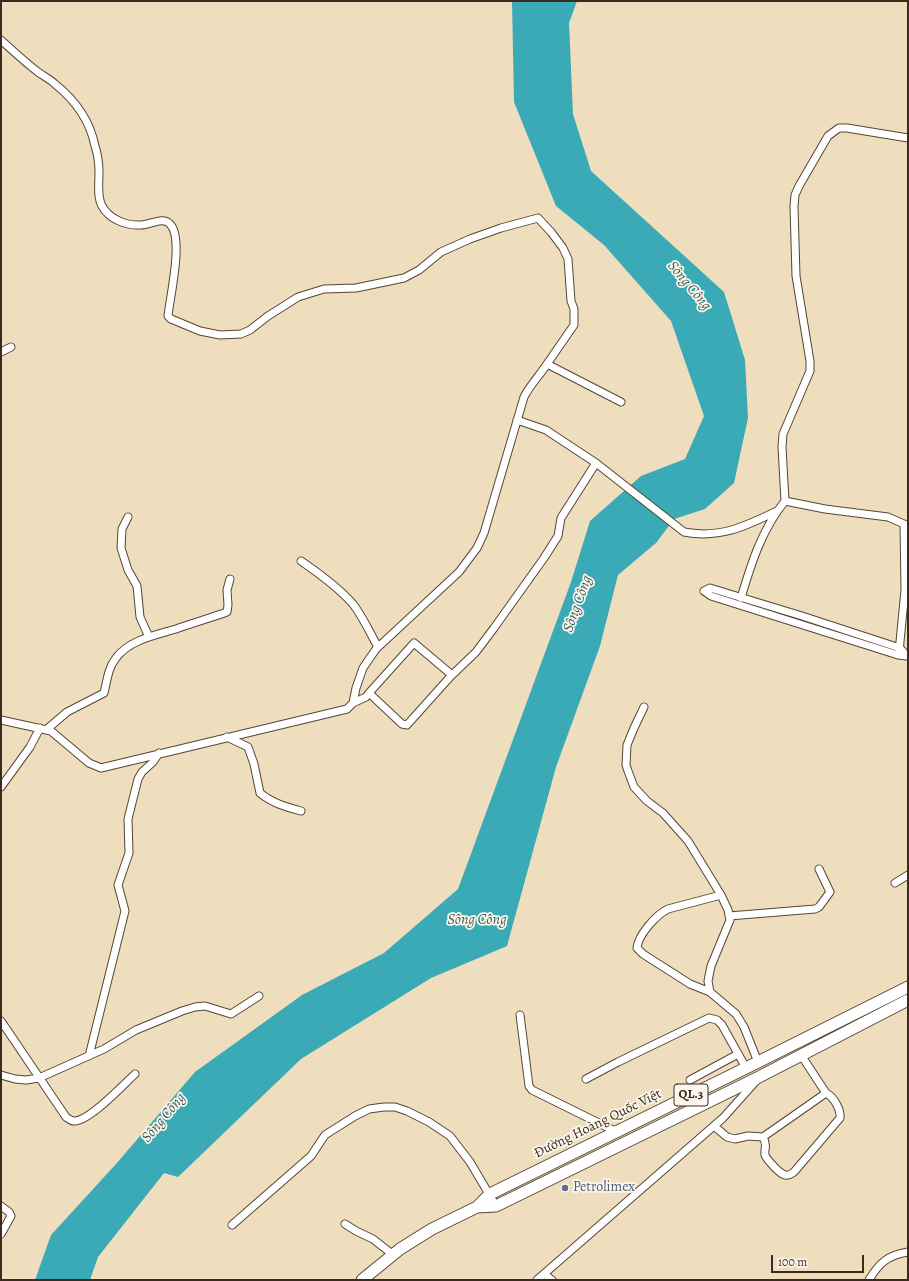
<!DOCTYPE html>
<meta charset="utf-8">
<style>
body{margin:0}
#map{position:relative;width:909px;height:1281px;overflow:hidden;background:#efdebd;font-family:Alegreya,serif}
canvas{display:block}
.frame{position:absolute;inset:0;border:2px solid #3b2a1e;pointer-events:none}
.scale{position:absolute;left:771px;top:1255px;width:93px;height:18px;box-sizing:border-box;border:2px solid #3b2a1e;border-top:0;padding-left:5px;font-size:12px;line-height:14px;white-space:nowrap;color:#3b2a1e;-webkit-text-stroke:3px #fbf7ec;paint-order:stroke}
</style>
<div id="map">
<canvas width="909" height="1281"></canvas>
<div class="frame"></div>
<div class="scale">100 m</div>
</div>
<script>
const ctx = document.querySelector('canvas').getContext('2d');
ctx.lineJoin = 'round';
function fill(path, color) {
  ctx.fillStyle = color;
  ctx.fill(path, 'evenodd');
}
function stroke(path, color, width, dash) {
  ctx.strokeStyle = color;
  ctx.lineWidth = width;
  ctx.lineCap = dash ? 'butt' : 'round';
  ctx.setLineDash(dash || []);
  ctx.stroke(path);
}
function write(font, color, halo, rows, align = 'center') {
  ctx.font = font + ' Alegreya,serif';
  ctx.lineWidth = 3.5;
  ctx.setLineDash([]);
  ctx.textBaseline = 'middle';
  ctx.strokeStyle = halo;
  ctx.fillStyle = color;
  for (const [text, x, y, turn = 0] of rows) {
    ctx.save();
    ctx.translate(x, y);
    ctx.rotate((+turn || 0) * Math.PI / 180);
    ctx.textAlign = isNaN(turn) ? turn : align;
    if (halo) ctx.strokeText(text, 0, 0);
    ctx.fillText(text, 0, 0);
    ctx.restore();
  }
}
const water = new Path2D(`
 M512,1H577L569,23L573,114L591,171L724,292L745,360L748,418L734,483L705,509L674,519L656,543L618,575L600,646L556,767L507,946L431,978L301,1059L178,1177L164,1173L98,1257L90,1280H35L51,1235L116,1164L195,1072L302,995L384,953L458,889L571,582L590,521L641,476L685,459L704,416L671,321L604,245L556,206L514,102Z`);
const minor = new Path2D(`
 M1,40C13,51 25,62 38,72C43,76 50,79 55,84C75,100 90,121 95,146C98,155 99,164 99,173C99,184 97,197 102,206C109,219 126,226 141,225C150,225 163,216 170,224C184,238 170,296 168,316L171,319L200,331L220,335L241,334L250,330L268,316L298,297L324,289L356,288L404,278L419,270L441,252L470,239L501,228L538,218L551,232L563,248L568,259L571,301L574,309V325L547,364
 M908,138L847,128H839L828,136L799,186L795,195L794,206L796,276L810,361V371L783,434L782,447L785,501L825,509L888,517L904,524L908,529
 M1,352L11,347
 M596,463L684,532C720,539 746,526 777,511
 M128,517L122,529L121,548L128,570L137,586L140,617L149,637
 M301,561C320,574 338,587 353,604C363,617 370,633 378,647
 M710,588L802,616L900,648L907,656L898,655L711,596L704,591Z
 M741,598C751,564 762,529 785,501
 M899,652L905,590L904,524
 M369,693L414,643L452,675
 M353,703L366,697L369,693L402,724L407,725L450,677L476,652L494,628L544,558L558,536L561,518L596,463L546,430L517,420
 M644,707L634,728L627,745L626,765L628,771L634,787L647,801L663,813L688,841L721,895L728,910L730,920L711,966L708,981L710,992L736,1014L744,1027L758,1062
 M1,720L51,731L89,763L101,768L347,709L353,703L356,688L363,668L376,649L459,572L477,548L484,533L524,397C530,385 540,375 547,364L621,402
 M46,730L67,712L104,693C107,681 108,668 116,658C129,640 156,635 176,629C193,623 210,618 227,612L228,605L227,590L230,579
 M227,737L248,747L254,764L260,793C272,803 286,807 301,811
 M1,787L30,747L40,728
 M895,883L908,875
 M729,916L815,909L819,907L830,892L819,869
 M710,992L690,984L643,954L637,948C638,935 656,915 668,909L721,895
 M520,1015L529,1086L532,1090L617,1132
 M1,1021L66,1117C69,1119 71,1121 74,1121C89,1122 124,1084 135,1074
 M801,1055L826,1093
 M89,1056L125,911L118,885L129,853L128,819L138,779L142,772L153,762L159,753
 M1,1075L15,1079L26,1080L39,1078L104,1049L136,1030L182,1011L195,1007L205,1006L231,1014L259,996
 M586,1079L618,1062L709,1018L717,1020L722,1025L746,1068
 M690,1080L738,1054
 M714,1126L727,1137L735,1139L748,1136L763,1137L826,1093C834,1097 841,1110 840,1118L794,1172C791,1174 789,1176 785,1175C780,1174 767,1160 765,1155C764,1147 768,1146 763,1137
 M1,1206L9,1212L11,1216L1,1234
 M345,1224L356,1231L373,1239L392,1254
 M232,1225L311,1156L325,1135L355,1116L369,1109L384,1107H395L407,1111L429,1122L450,1136L470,1162L496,1206
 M544,1274L552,1280
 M537,1280L723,1118L757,1080
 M869,1280C879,1263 888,1255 908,1252`);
const trunk = new Path2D(`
 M477,1207L496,1206L757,1078L908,1000
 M362,1280L400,1249L432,1229L477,1207L490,1194L752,1065L908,987`);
const markers = [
 [565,1188,4,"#5c6f8a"]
];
const shields = [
 [691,1095,34]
];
const shieldNames = [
 ["QL.3",691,1095]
];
const streetNames = [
 ["Đường Hoàng Quốc Việt",598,1124,-26]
];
const serviceNames = [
 ["Petrolimex",573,1188]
];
const waterNames = [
 ["Sông Công",689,286,50],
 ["Sông Công",578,604,-70],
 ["Sông Công",477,920],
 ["Sông Công",164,1118,-50]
];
fill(water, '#3aaab6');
stroke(minor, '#564536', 9);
stroke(trunk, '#564536', 13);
stroke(minor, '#fff', 7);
stroke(trunk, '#fff', 11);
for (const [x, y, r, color] of markers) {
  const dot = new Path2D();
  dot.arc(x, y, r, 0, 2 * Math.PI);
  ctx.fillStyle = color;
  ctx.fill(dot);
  stroke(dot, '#fbf7ec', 1.5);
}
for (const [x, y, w] of shields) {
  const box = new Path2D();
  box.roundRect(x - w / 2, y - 11, w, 22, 3);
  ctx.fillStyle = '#fbf7ec';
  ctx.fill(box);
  stroke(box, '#3b2a1e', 1);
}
write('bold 13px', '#3b2a1e', null, shieldNames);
write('14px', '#3b2a1e', '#fbf7ec', streetNames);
write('14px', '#4e5e75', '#fbf7ec', serviceNames, 'left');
write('italic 15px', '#3b5d5b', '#fbf7ec', waterNames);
</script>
